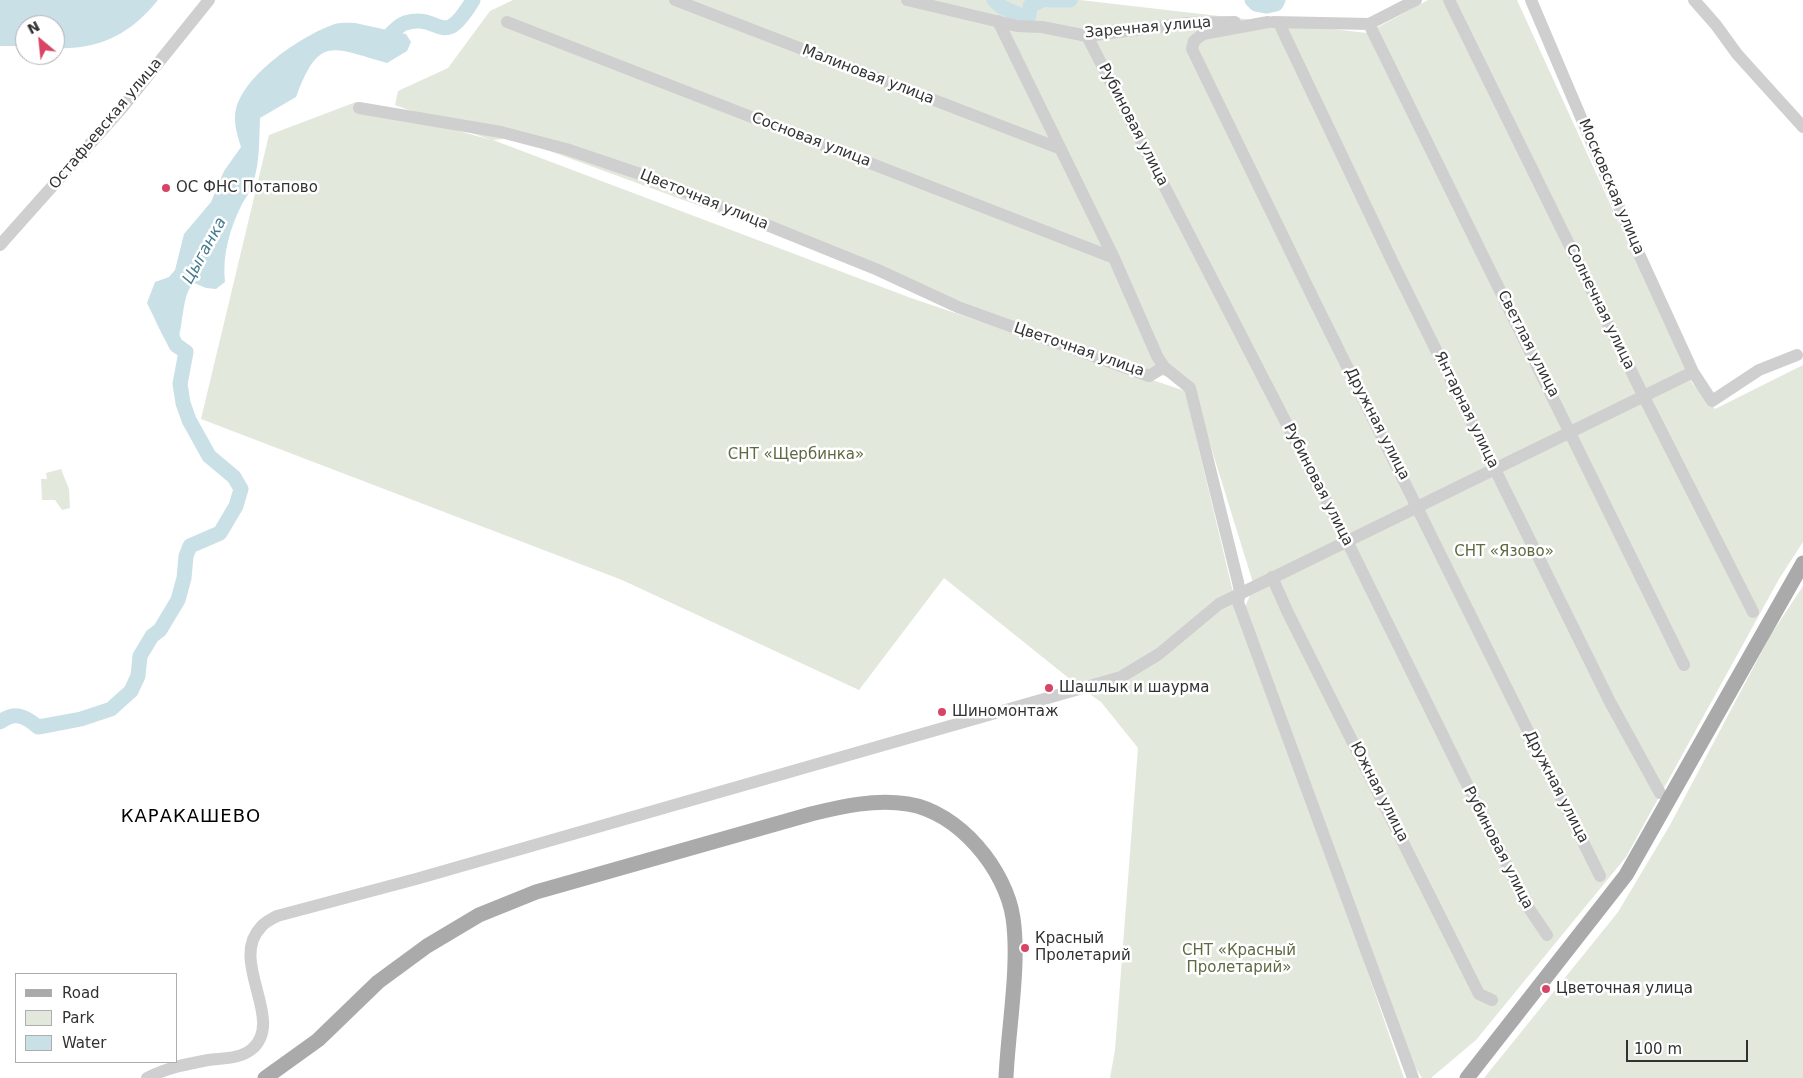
<!DOCTYPE html>
<meta charset="utf-8">
<style>
body{margin:0}
#map{position:relative;width:1803px;height:1078px;overflow:hidden;background:#fff;font-family:"DejaVu Sans",sans-serif}
canvas{display:block}
.legend{position:absolute;left:15px;top:973px;width:162px;height:90px;box-sizing:border-box;background:#fff;border:1px solid #adadad;margin:0;padding:6px 9px;list-style:none;font-size:15px;color:#323232}
.legend li{display:flex;align-items:center;gap:10px;height:25px}
.legend b{width:25px;border:1px solid #adadad}
.north{position:absolute;left:15px;top:15px;width:50px;height:50px;box-sizing:border-box;background:#fff;border:1px solid #adadad;border-radius:50%;rotate:332deg;font-size:14px;font-weight:700;line-height:20px;text-align:center;color:#323232}
.north::after{content:'';display:block;margin:auto;width:18px;height:22px;background:#d84564;clip-path:polygon(50% 0,100% 100%,50% 72%,0 100%)}
.scale{position:absolute;left:1626px;top:1040px;width:122px;height:22px;box-sizing:border-box;border:2px solid #323232;border-top:0;padding-left:6px;font-size:15px;line-height:18px;white-space:nowrap;color:#323232;-webkit-text-stroke:4px #fff;paint-order:stroke}
</style>
<div id="map">
<canvas width="1803" height="1078"></canvas>
<ul class="legend">
<li><b style="height:6px;background:#aaa"></b>Road</li>
<li><b style="height:14px;background:#e3e8dc"></b>Park</li>
<li><b style="height:14px;background:#cae0e7"></b>Water</li>
</ul>
<div class="north">N</div>
<div class="scale">100 m</div>
</div>
<script>
const ctx = document.querySelector('canvas').getContext('2d');
ctx.lineJoin = 'round';
function fill(path, color) {
  ctx.fillStyle = color;
  ctx.fill(path, 'evenodd');
}
function stroke(path, color, width, dash) {
  ctx.strokeStyle = color;
  ctx.lineWidth = width;
  ctx.lineCap = dash ? 'butt' : 'round';
  ctx.setLineDash(dash || []);
  ctx.stroke(path);
}
function write(font, color, halo, rows, align = 'center') {
  ctx.font = font + ' "DejaVu Sans",sans-serif';
  ctx.lineWidth = 5;
  ctx.setLineDash([]);
  ctx.textBaseline = 'middle';
  ctx.strokeStyle = halo;
  ctx.fillStyle = color;
  for (const [text, x, y, turn = 0] of rows) {
    ctx.save();
    ctx.translate(x, y);
    ctx.rotate((+turn || 0) * Math.PI / 180);
    ctx.textAlign = isNaN(turn) ? turn : align;
    if (halo) ctx.strokeText(text, 0, 0);
    ctx.fillText(text, 0, 0);
    ctx.restore();
  }
}
const green = new Path2D(`
 M513,0H1080L1367,33L1428,0H1517L1692,383L1715,409L1803,365V542L1779,579L1626,857L1476,1040L1431,1078H1422L1415,1067L1245,607L1254,586L1192,386L514,138L493,140L911,298L1185,391L1237,609L1323,842L1404,1078H1110L1115,1050L1138,748L1101,702L1081,688L944,578L859,690L622,580L201,419L269,135L356,102L491,140L395,105L398,91L448,68L490,11Z
 M61,469L69,489L70,508L62,510L55,500H42L41,479H47L46,473Z
 M1803,586V1078H1484L1618,912L1670,825L1770,636Z`);
const water = new Path2D(`
 M0,0H158C131,34 99,50 55,48V25H25V46H0Z
 M355,23L406,34L411,42L407,51L387,63C331,47 319,35 296,97L260,118C259,139 260,163 253,183C251,191 246,197 242,204C230,228 222,255 225,282L216,289L206,288L194,283C183,291 183,322 179,336L173,339L164,338L147,303L155,282L169,277L175,270L184,234L211,202L224,171L241,147C237,134 233,122 236,109C245,74 300,37 332,25C339,22 348,23 355,23Z`);
const river = new Path2D(`
 M994,0L1002,7L1026,18L1029,16L1030,6L1042,0
 M1049,0H1070
 M1252,0L1256,4L1267,6L1276,4L1278,0
 M379,46C388,39 394,27 405,23C442,12 441,53 473,0
 M0,722C15,711 25,716 38,727L44,726L81,719L111,709L131,691L138,676L140,656L152,636L160,630L178,600L184,578L186,556L190,546L220,533L236,506L241,489L234,477L209,456L189,420L183,403L180,384L186,352L176,345L164,321`);
const minor = new Path2D(`
 M675,0L1061,149
 M907,0L1017,26L1042,27L1087,36L1189,23L1235,22
 M1449,0L1644,397L1753,612
 M1531,0L1639,254L1693,372L1712,401L1759,370L1797,355
 M1694,0L1716,25L1737,54L1803,127
 M998,21L1114,258L1157,356L1164,367L1190,388L1238,582L1240,593L1238,602L1413,1078
 M507,22L1114,258
 M1268,22L1203,34L1194,41L1192,49L1315,302L1600,876
 M1273,22L1369,24L1416,0
 M1279,23L1393,263L1610,702L1660,793
 M1369,24L1684,665
 M1087,36L1347,541L1526,904L1547,935
 M359,108L501,132L566,149L643,175L878,270L958,307L1149,376L1164,367
 M0,245L122,108L209,0
 M1272,577L1288,613L1479,994L1492,1000
 M147,1078C166,1068 187,1064 208,1060C223,1058 240,1059 252,1049C286,1020 228,961 261,927C265,922 272,919 277,916L416,879L1121,677L1159,654L1219,604L1693,372`);
const major = new Path2D(`
 M265,1078L318,1040L378,982L427,946L479,915L536,892L811,814C843,806 875,799 908,804C959,812 1006,870 1013,918C1020,965 1008,1029 1006,1078
 M1467,1078L1626,875L1803,563`);
const markers = [
 [166,188,5,"#d84564"],
 [1049,688,5,"#d84564"],
 [942,712,5,"#d84564"],
 [1025,948,5,"#d84564"],
 [1546,989,5,"#d84564"]
];
const streetNames = [
 ["Заречная улица",1148,28,-5],
 ["Малиновая улица",868,75,21],
 ["Остафьевская улица",106,124,-50],
 ["Рубиновая улица",1133,125,63],
 ["Сосновая улица",811,140,21],
 ["Московская улица",1611,187,67],
 ["Цветочная улица",704,200,22],
 ["Солнечная улица",1600,307,64],
 ["Светлая улица",1528,344,63],
 ["Цветочная улица",1079,350,19],
 ["Янтарная улица",1466,410,64],
 ["Дружная улица",1377,424,63],
 ["Рубиновая улица",1318,485,63],
 ["Дружная улица",1556,787,63],
 ["Южная улица",1379,792,63],
 ["Рубиновая улица",1498,848,63]
];
const poiNames = [
 ["ОС ФНС Потапово",176,188],
 ["Шашлык и шаурма",1059,688],
 ["Шиномонтаж",952,712],
 ["Красный",1035,939],
 ["Пролетарий",1035,956],
 ["Цветочная улица",1556,989]
];
const parkNames = [
 ["СНТ «Щербинка»",796,455],
 ["СНТ «Язово»",1504,552],
 ["СНТ «Красный",1239,951],
 ["Пролетарий»",1239,968]
];
const waterNames = [
 ["Цыганка",205,251,-61]
];
const quarterNames = [
 ["КАРАКАШЕВО",191,817]
];
fill(green, '#e3e8dc');
fill(water, '#cae0e7');
stroke(river, '#cae0e7', 15);
stroke(minor, '#cfcfcf', 12);
stroke(major, '#aaa', 15);
for (const [x, y, r, color] of markers) {
  const dot = new Path2D();
  dot.arc(x, y, r, 0, 2 * Math.PI);
  ctx.fillStyle = color;
  ctx.fill(dot);
  stroke(dot, '#fff', 2);
}
write('15px', '#323232', '#fff', streetNames);
write('15px', '#323232', '#fff', poiNames, 'left');
write('15px', '#5b6b42', '#fff', parkNames);
write('italic 16px', '#457c8e', '#fff', waterNames);
ctx.letterSpacing = '1px';
write('18px', '#000', '#fff', quarterNames);
ctx.letterSpacing = '0px';
</script>
